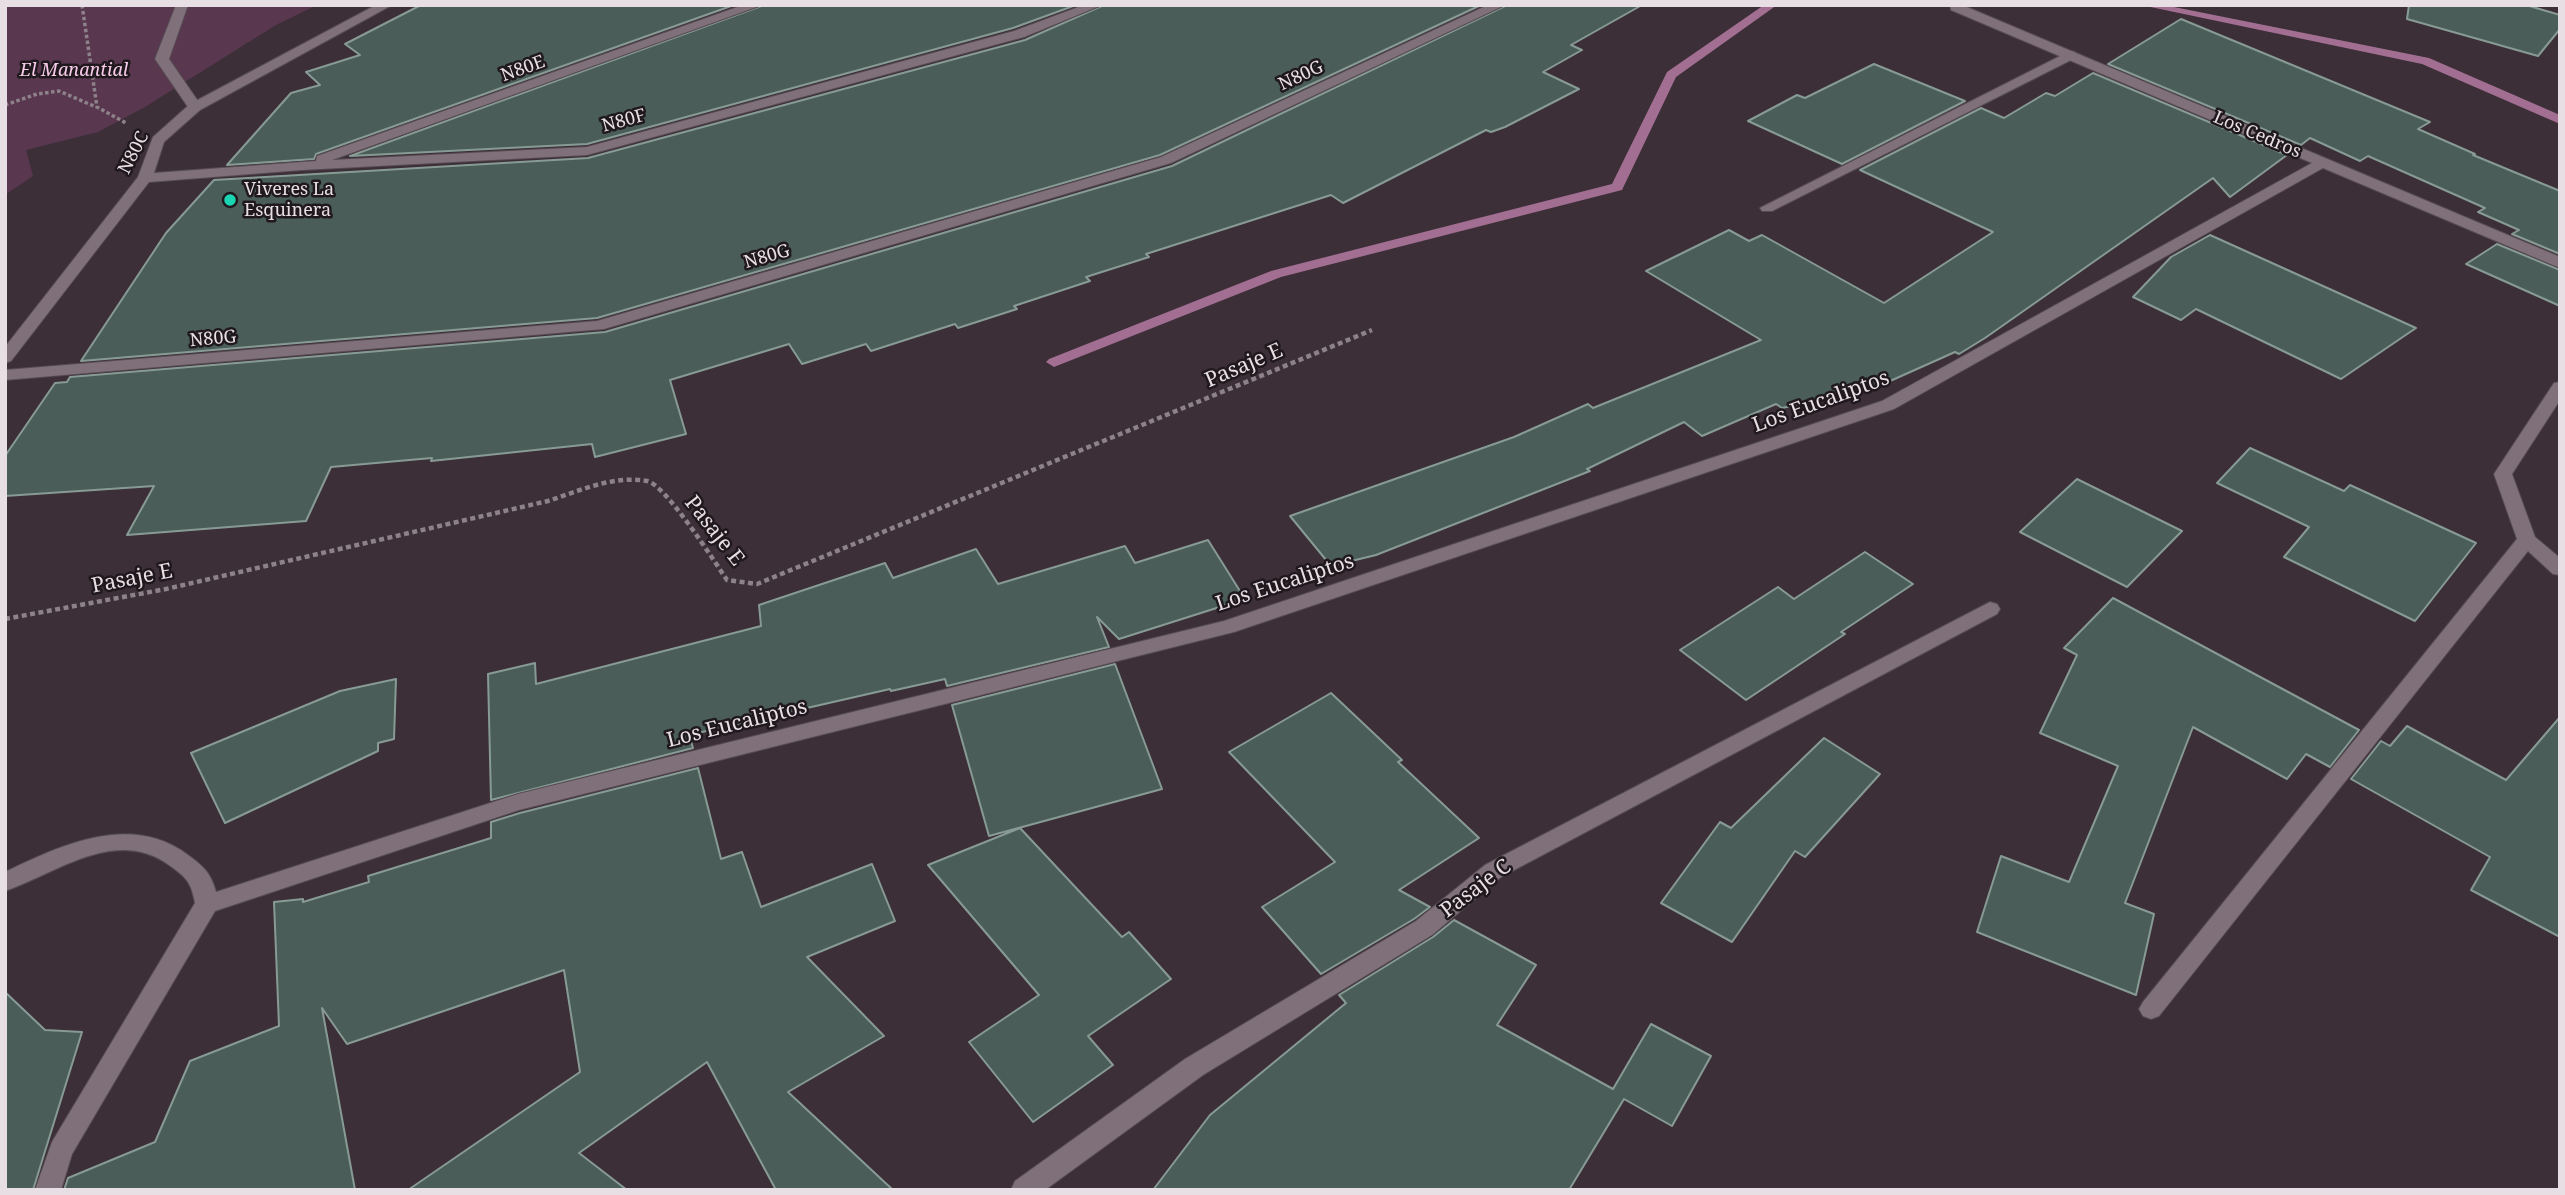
<!DOCTYPE html>
<style>
body{margin:0}
#map{position:relative;width:2565px;height:1195px;overflow:hidden;background:#3c2f38;font-family:"Noto Serif",serif}
canvas{display:block}
.frame{position:absolute;inset:0;border:7px solid #e8dfe5;pointer-events:none}
</style>
<div id="map">
<canvas width="2565" height="1195"></canvas>
<div class="frame"></div>
</div>
<script>
const ctx = document.querySelector('canvas').getContext('2d');
ctx.lineJoin = 'round';
function fill(path, color) {
  ctx.fillStyle = color;
  ctx.fill(path, 'evenodd');
}
function stroke(path, color, width, dash) {
  ctx.strokeStyle = color;
  ctx.lineWidth = width;
  ctx.lineCap = dash ? 'butt' : 'round';
  ctx.setLineDash(dash || []);
  ctx.stroke(path);
}
function write(font, color, halo, rows, align = 'center') {
  ctx.font = font + ' "Noto Serif",serif';
  ctx.lineWidth = 5;
  ctx.setLineDash([]);
  ctx.textBaseline = 'middle';
  ctx.strokeStyle = halo;
  ctx.fillStyle = color;
  for (const [text, x, y, turn = 0] of rows) {
    ctx.save();
    ctx.translate(x, y);
    ctx.rotate((+turn || 0) * Math.PI / 180);
    ctx.textAlign = isNaN(turn) ? turn : align;
    if (halo) ctx.strokeText(text, 0, 0);
    ctx.fillText(text, 0, 0);
    ctx.restore();
  }
}
const green = new Path2D(`
 M5,5H317L276,25L145,107L98,132L26,150L33,176L5,195Z`);
const stream = new Path2D(`
 M1764,5H1777L1676,77L1622,190L1281,277L1059,365L1054,367L1046,362L1049,359L1271,271L1612,184L1667,72Z
 M2141,5H2164L2429,58L2560,115V124L2422,64Z`);
const building = new Path2D(`
 M421,5H734L316,154L314,159L227,165L291,93L320,85L306,72L360,55L345,44Z
 M764,5H1076L1013,28L587,144L350,156Z
 M1104,5H1481L1160,155L597,318L81,361L166,233L214,180L588,158L1025,40Z
 M1507,5H1642L1571,45L1582,50L1543,72L1579,89L1505,127L1491,132L1486,130L1343,203L1331,195L1146,254L1149,257L1086,277L1090,281L1014,306L1017,309L958,328L955,324L871,351L866,344L802,364L789,344L670,380L686,434L595,457L592,444L431,461L432,458L331,467L306,521L127,535L154,486L5,496V456L55,383L67,382L70,377L605,332L1172,166Z
 M2409,5H2526L2560,15V29L2538,56L2407,19Z
 M2181,19L2430,122L2418,129L2475,154L2473,155L2560,191V254L2512,234L2519,230L2478,212L2485,208L2368,156L2360,161L2310,138L2301,145L2108,64Z
 M1874,64L1965,101L1842,164L1748,121L1797,95L1805,98Z
 M2093,73L2287,155L2230,197L2213,178L1985,338L1959,354L1955,352L1870,390L1859,382L1820,400L1782,408L1776,404L1702,436L1684,422L1587,469L1590,471L1376,555L1331,566L1290,516L1514,437L1588,404L1593,408L1761,340L1646,271L1729,230L1749,241L1762,235L1884,303L1993,232L1860,170L1981,108L2004,118L2046,93L2055,96Z
 M2210,235L2416,328L2341,379L2196,309L2181,320L2133,297L2171,257Z
 M2497,244L2560,270V306L2466,264Z
 M2250,448L2344,491L2350,485L2476,543L2415,621L2284,557L2309,527L2217,483Z
 M2077,479L2182,531L2127,587L2020,532Z
 M1208,540L1245,599L1119,639L1097,617L1109,647L947,686L945,679L891,691L890,689L689,735L693,748L491,800L488,674L535,663L536,684L761,626L759,605L885,563L893,578L976,549L998,584L1125,546L1135,563Z
 M1865,552L1913,584L1841,632L1845,634L1746,700L1680,650L1778,587L1794,599Z
 M2113,598L2359,730L2330,767L2306,754L2287,779L2193,727L2125,903L2154,914L2136,995L1977,932L2001,856L2069,882L2118,766L2040,733L2077,655L2064,648Z
 M1115,664L1162,789L989,836L952,705Z
 M396,679L394,739L378,743V751L225,823L191,753L340,691Z
 M1331,693L1402,760L1398,762L1479,838L1399,890L1430,907L1414,919L1321,974L1262,907L1335,862L1229,752Z
 M2560,717V937L2471,890L2490,857L2351,779L2381,741L2390,746L2407,726L2506,780Z
 M1824,738L1880,774L1805,857L1795,851L1732,942L1661,903L1720,822L1731,828Z
 M698,768L721,859L742,852L761,907L872,864L895,921L807,957L884,1036L788,1092L893,1190H776L707,1062L579,1153L627,1190H408L580,1072L564,970L347,1044L322,1008L355,1190H64L68,1178L155,1142L190,1061L279,1026L274,902L303,899V902L369,882L368,876L491,838V822L520,813Z
 M1020,828L1122,937L1129,932L1171,979L1088,1036L1113,1065L1033,1122L969,1042L1039,995L928,865Z
 M1454,920L1536,965L1497,1025L1613,1089L1651,1024L1711,1056L1672,1126L1624,1099L1569,1190H1153L1210,1115L1346,1003L1339,995L1433,937Z
 M5,992L45,1030L82,1032L33,1190H5Z`);
const pathFar1 = new Path2D(`
 M82,5L97,107L126,123
 M5,105L37,94L59,91L96,107`);
const path = new Path2D(`
 M5,619L166,589L548,501C579,491 613,475 647,481C665,484 714,561 727,580L757,584L1372,330`);
const service = new Path2D(`
 M2070,51L2075,52V58L1772,211H1762L1760,208Z`);
const pedestrian = new Path2D(`
 M176,5H188L169,59L202,107L195,111L190,110L155,59Z`);
const minor = new Path2D(`
 M376,5H392L200,110L164,142L154,173L316,161L317,156L743,5H762L332,160L587,147L1014,31L1084,5H1102L1024,37L587,155L302,170L149,182L11,361L5,363V347L138,177L153,137L190,104Z
 M1488,5H1505L1171,163L604,329L5,380V370L597,321L1161,157Z
 M1950,5H1962L2560,257V268L2323,168L1894,409L1234,632L519,810L215,911L72,1154L61,1190H35L52,1142L195,903C191,882 187,878 169,865C115,826 56,874 5,891V872C61,845 131,812 188,855C203,866 211,873 216,892L518,794L1224,621L1882,401L2312,163L1951,10Z
 M2560,382V400L2512,474L2535,537L2560,558V575L2553,574L2528,551L2159,1016L2151,1019L2143,1016L2139,1009L2143,1002L2517,539L2494,474L2554,383Z
 M1990,602L1997,604L2000,609L1997,614L1501,877L1432,935L1203,1075L1045,1190H1011L1015,1181L1185,1059L1416,921L1485,865Z`);
const markers = [
 [230,200,7,"#19d5b2"]
];
const farStreetnames = [
 ["N80E",523,69,-20],
 ["N80G",1301,76,-25],
 ["N80F",624,121,-15],
 ["Los Cedros",2257,135,23],
 ["N80C",134,153,-63],
 ["N80G",767,257,-16],
 ["N80G",213,339,-5]
];
const farParknames = [
 ["El Manantial",74,71]
];
const farPoinames = [
 ["Viveres La",244,190],
 ["Esquinera",244,211]
];
const streetNames = [
 ["Pasaje E",1244,366,-23],
 ["Los Eucaliptos",1821,402,-20],
 ["Pasaje E",714,531,52],
 ["Pasaje E",132,579,-11],
 ["Los Eucaliptos",1285,583,-18],
 ["Los Eucaliptos",737,724,-14],
 ["Pasaje C",1476,889,-37]
];
fill(green, '#59374f');
fill(stream, '#a26f92');
fill(building, '#4b5d58');
stroke(building, '#879b94', 2);
stroke(service, '#564b52', 2);
stroke(pedestrian, '#564b52', 2);
stroke(minor, '#564b52', 2);
stroke(pathFar1, '#8d828a', 3.5, [3.5, 2.5]);
stroke(path, '#8d828a', 4.5, [5, 3.5]);
fill(service, '#7f707a');
fill(pedestrian, '#7f707a');
fill(minor, '#7f707a');
for (const [x, y, r, color] of markers) {
  const dot = new Path2D();
  dot.arc(x, y, r, 0, 2 * Math.PI);
  ctx.fillStyle = color;
  ctx.fill(dot);
  stroke(dot, '#1f191d', 2.5);
}
write('18px', '#e8dfe5', '#1f191d', farStreetnames);
write('italic 18px', '#f9cbea', '#1f191d', farParknames);
write('18px', '#e8dfe5', '#1f191d', farPoinames, 'left');
write('21px', '#e8dfe5', '#1f191d', streetNames);
</script>
